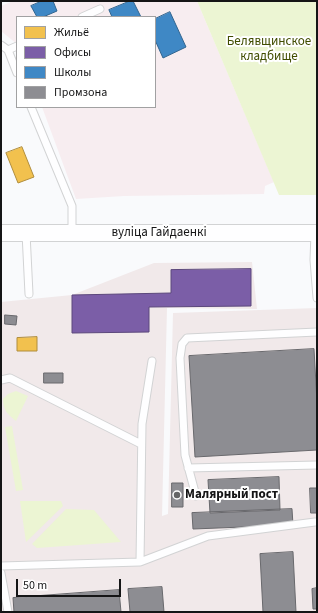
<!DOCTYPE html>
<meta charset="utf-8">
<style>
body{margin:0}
#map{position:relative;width:318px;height:613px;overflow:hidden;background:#f9fafc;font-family:"Source Sans 3",sans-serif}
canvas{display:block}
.frame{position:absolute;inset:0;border:2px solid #151516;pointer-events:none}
.legend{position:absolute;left:16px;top:16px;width:140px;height:92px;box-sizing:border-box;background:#fff;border:1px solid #a1a1a2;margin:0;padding:5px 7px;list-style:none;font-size:12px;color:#151516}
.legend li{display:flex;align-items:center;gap:8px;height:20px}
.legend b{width:20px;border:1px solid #a1a1a2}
.scale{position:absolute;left:16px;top:579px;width:105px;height:18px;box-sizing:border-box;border:2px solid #151516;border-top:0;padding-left:5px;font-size:12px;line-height:14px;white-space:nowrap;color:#151516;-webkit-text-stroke:3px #fff;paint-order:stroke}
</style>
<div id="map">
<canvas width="318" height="613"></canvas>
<div class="frame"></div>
<ul class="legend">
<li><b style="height:11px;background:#f2c14e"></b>Жильё</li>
<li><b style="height:11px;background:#7b5ea7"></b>Офисы</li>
<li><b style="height:11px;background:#3f88c5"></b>Школы</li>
<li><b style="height:11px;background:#8d8d92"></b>Промзона</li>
</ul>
<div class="scale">50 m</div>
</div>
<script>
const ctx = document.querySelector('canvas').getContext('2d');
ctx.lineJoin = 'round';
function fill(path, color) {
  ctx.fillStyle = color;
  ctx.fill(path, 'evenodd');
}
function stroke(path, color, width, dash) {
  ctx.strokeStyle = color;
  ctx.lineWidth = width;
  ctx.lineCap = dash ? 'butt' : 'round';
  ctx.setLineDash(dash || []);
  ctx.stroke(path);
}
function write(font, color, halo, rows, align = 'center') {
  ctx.font = font + ' "Source Sans 3",sans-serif';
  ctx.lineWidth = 4;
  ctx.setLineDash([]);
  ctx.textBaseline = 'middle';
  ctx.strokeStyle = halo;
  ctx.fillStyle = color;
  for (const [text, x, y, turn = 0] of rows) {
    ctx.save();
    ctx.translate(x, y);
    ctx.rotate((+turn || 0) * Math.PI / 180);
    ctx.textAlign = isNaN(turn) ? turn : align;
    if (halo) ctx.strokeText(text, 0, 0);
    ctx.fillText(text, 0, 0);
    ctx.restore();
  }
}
const industrial = new Path2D(`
 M252,262L257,309L167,308L162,516L168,514L173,313L317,308V612H1V302L72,295L154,263Z`);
const education = new Path2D(`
 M13,1H197L274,182L265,186L264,194L124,196L76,199L42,107H155V17H17V44L1,31V6Z`);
const green = new Path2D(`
 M197,1H317V195H279Z
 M16,391L28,396L16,421C8,415 3,410 3,399L8,394Z
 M12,426L23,490L16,491L5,427Z
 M20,501H61L63,506L26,542Z
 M66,509L94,510L121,542L37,548L32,544Z`);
const homes = new Path2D(`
 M22,147L34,177L18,183L6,153Z
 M37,337V351H17V338Z`);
const offices = new Path2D(`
 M251,269V306L149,307V332L72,333V295L171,293V270Z`);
const schools = new Path2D(`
 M42,1H53L57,11L43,17H37L31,6Z
 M130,1H133L141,17H112L109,10Z
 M170,12L186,47L163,58L155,40V19Z`);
const industry = new Path2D(`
 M5,315L17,316L16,325L5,324Z
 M314,349L317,402V450L195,457L189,356Z
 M44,373H63V383H44Z
 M279,477L280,510L210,513L208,480Z
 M172,483H183V507H172Z
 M310,488H317V513H311Z
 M292,509L293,525L193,529L192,513Z
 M293,552L296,612H263L260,554Z
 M162,587L164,612H130L128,589Z
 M317,588V609H313L312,589Z
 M119,590L121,612H14L13,598Z`);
const service = new Path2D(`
 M82,17L100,9
 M1,45L8,50L17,73
 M8,50L17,46
 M31,107L72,206V233
 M26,233L29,294
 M315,233L314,260L317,298
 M1,380L10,378L141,444
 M188,468L317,465
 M196,496L185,455L180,358L182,344L187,338L317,332
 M140,562L142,424L152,361
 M1,566L140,562L208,536L315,522
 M1,573L8,612`);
const tertiary = new Path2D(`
 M1,233H317`);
const markers = [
 [177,495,4,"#656566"]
];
const parkNames = [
 ["Белявщинское",269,42],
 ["кладбище",269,57]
];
const streetNames = [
 ["вуліца Гайдаенкі",159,233]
];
const poiNames = [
 ["Малярный пост",185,495]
];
fill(industrial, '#f1e9ea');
fill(education, '#f7edf0');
fill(green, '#ecf5d3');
fill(homes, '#f2c14e');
stroke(homes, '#b08d3d', 1);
fill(offices, '#7b5ea7');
stroke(offices, '#5c487c', 1);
fill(schools, '#3f88c5');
stroke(schools, '#326690', 1);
fill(industry, '#8d8d92');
stroke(industry, '#69696d', 1);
stroke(service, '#d2d3d4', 9);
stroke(tertiary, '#d2d3d4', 18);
stroke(service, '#fefeff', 7);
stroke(tertiary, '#fefeff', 16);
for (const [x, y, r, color] of markers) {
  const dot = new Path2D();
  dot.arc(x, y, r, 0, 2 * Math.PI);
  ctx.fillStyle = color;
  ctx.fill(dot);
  stroke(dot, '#fff', 1.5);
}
write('13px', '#414d00', '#fff', parkNames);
write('13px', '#151516', '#fff', streetNames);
write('bold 13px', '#151516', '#fff', poiNames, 'left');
</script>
